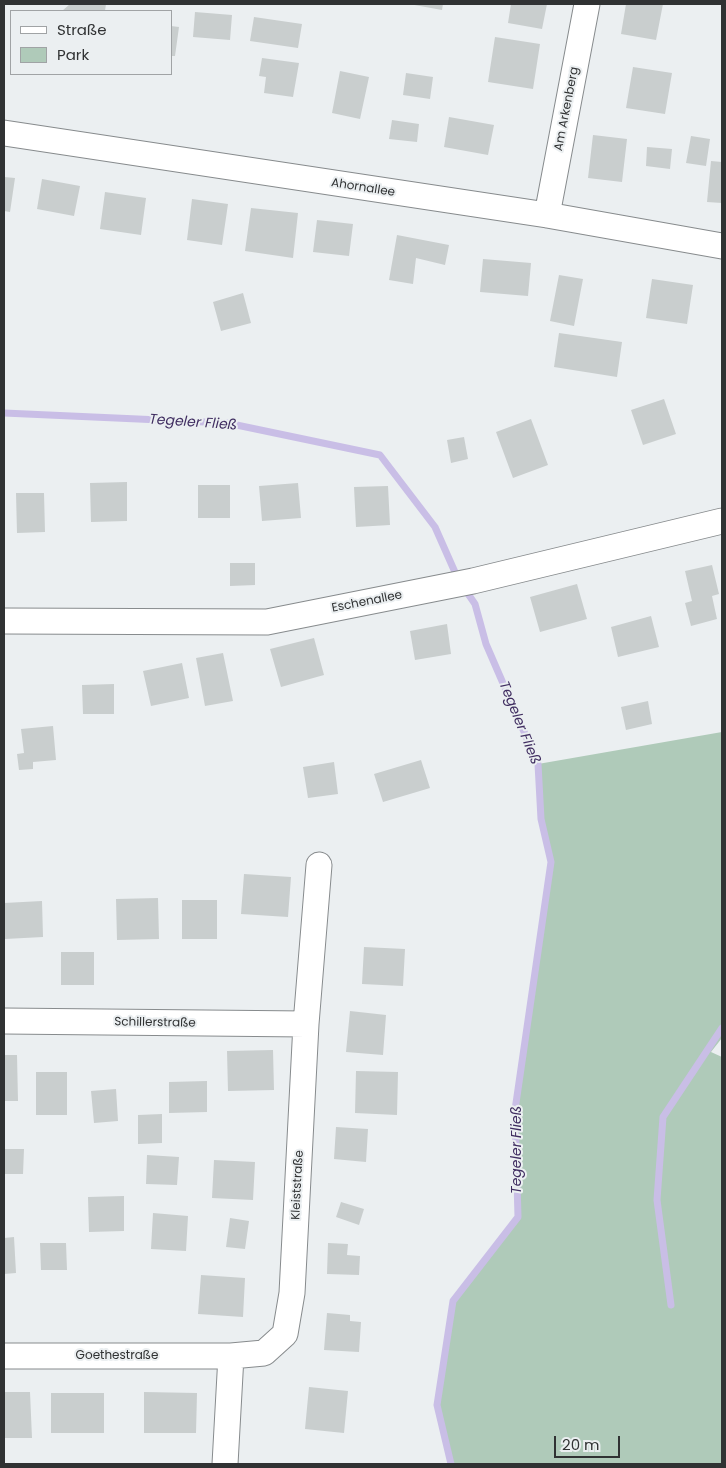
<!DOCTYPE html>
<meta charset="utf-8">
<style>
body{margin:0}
#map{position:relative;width:726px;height:1468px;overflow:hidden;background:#ebeff1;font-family:Poppins,sans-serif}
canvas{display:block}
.frame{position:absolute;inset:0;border:5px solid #303233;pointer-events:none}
.legend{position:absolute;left:10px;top:10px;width:162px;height:65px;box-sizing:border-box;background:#ebeff1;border:1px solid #a0a3a5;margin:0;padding:6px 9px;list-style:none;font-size:15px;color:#303233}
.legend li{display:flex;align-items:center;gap:10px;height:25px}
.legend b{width:25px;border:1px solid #a0a3a5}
.scale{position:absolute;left:554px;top:1436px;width:66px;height:22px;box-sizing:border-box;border:2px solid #303233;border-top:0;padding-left:6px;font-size:15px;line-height:18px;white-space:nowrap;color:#303233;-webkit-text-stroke:4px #ebeff1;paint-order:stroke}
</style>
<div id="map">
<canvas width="726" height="1468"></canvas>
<div class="frame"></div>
<ul class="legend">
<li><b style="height:6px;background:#fff"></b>Straße</li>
<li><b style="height:14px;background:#afcab9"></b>Park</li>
</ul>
<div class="scale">20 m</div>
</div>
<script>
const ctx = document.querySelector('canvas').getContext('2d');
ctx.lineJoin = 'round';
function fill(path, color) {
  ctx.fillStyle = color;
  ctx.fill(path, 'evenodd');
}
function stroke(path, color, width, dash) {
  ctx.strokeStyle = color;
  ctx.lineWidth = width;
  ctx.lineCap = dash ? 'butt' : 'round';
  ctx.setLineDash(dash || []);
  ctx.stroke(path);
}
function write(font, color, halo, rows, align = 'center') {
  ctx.font = font + ' Poppins,sans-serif';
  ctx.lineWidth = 4;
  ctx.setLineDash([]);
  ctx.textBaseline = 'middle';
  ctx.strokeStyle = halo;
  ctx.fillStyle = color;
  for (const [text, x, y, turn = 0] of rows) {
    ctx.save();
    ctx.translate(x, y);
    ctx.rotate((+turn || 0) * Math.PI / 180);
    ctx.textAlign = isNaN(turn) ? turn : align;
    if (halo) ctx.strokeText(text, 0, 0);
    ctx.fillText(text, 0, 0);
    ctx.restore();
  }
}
const green = new Path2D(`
 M722,732V1038L711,1052L722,1057V1464H451L437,1405L453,1301L518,1217L515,1110L551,862L541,819L538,764Z`);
const stream = new Path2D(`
 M4,413L227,423L380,455L435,527L458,579
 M671,1305L657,1200L663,1117L722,1028
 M451,1464L437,1405L453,1301L518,1217L515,1110L551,862L541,819L538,764L486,644L475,604L464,588`);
const building = new Path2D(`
 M70,4H106L105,11H62Z
 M409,4H443L442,10Z
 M511,4H547L542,29L508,23Z
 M626,4H663L656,40L621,34Z
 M195,12L232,15L230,40L193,37Z
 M254,17L302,24L298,48L250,41Z
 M171,26L179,27L175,56H171Z
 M495,37L540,44L533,89L488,82Z
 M262,58L299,63L293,97L264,93L266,77L259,76Z
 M633,67L672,73L665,114L626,108Z
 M340,71L369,77L360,119L332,113Z
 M406,73L433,77L430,99L403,95Z
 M449,117L494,125L488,155L444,147Z
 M392,120L419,124L417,142L389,139Z
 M593,135L627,139L622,182L588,178Z
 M691,136L710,139L706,166L686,163Z
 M647,147L672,149L670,169L646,166Z
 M711,161L722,162V203L707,202Z
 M4,177L15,178L10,212L4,211Z
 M42,179L80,186L74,216L37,209Z
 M105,192L146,198L141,235L100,229Z
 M192,199L228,204L222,245L187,240Z
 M251,208L298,213L293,258L245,251Z
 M317,220L353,224L349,256L313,252Z
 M397,235L449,245L445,265L416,258L413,284L389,280Z
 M483,259L531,263L528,296L480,292Z
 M559,275L583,279L574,326L550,321Z
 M652,279L693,285L687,324L646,318Z
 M243,293L251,323L221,331L213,302Z
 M559,333L622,342L617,377L554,367Z
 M664,399L676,434L643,445L631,410Z
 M531,419L548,465L513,478L496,432Z
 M464,437L468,459L451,463L447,440Z
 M127,482V521L91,522L90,483Z
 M298,483L301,518L262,521L259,486Z
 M198,485H230V518H198Z
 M388,486L390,525L356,527L354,487Z
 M16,493H44L45,532L17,533Z
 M230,563H255V585L230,586Z
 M712,565L719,594L712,596L717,619L691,626L685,603L692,601L685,571Z
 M577,584L587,619L540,632L530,597Z
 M651,616L659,647L618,657L611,627Z
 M447,624L451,654L415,660L410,631Z
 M314,638L324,675L281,687L270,649Z
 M223,653L233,701L205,706L196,658Z
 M182,663L189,698L151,706L143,671Z
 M114,684V714H83L82,685Z
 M648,701L652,724L626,730L621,707Z
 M53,726L56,760L33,762V769L19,770L17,754L24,753L21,729Z
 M421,760L430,788L383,802L374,774Z
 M334,762L338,794L308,798L303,767Z
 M244,874L291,877L288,917L241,914Z
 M158,898L159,939L117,940L116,899Z
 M182,900H217V939H182Z
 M42,901L43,937L5,939L4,903Z
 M364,947L405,949L403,986L362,984Z
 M61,952H94V985H61Z
 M350,1011L386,1015L383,1055L346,1052Z
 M273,1050L274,1090L228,1091L227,1051Z
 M4,1055H17L18,1101H4Z
 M356,1071L398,1072L397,1115L355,1113Z
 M36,1072H67V1115H36Z
 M207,1081V1112L169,1113V1082Z
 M116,1089L118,1121L94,1123L91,1091Z
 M162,1114V1143L138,1144V1115Z
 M336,1127L368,1129L366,1162L334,1159Z
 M4,1149H24L23,1174H4Z
 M147,1155L179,1157L177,1185L146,1184Z
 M214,1160L255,1162L253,1200L212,1198Z
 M124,1196V1231L89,1232L88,1197Z
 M341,1202L364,1209L359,1225L336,1217Z
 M153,1213L188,1216L186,1251L151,1249Z
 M230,1218L249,1221L245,1249L226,1247Z
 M14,1237L16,1273L4,1274V1238Z
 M40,1243H66L67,1270H41Z
 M328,1243L348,1244L347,1255L360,1256L359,1275L327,1274Z
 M201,1275L245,1278L243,1317L198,1314Z
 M327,1313L350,1315V1321L361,1322L359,1352L324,1350Z
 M309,1387L348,1391L344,1433L305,1429Z
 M4,1392H30L32,1438H4Z
 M144,1392L197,1393L196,1433H144Z
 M51,1393H104V1433H51Z`);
const minor = new Path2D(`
 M4,133L547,215L722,246
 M547,215L587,4
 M4,621L267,622L473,581L722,521
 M4,1021L306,1024
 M4,1356H231
 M225,1464L231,1356L264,1353L285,1334L292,1293L306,1024L319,865`);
const streetNames = [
 ["Am Arkenberg",567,109,-79],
 ["Ahornallee",363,188,9],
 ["Eschenallee",367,602,-11],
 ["Schillerstraße",155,1023,1],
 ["Kleiststraße",298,1185,-87],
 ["Goethestraße",117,1356]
];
const waterNames = [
 ["Tegeler Fließ",193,423,4],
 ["Tegeler Fließ",519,723,68],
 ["Tegeler Fließ",517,1150,-90]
];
fill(green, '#afcab9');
stroke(stream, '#c9bee6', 7);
fill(building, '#c9cece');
stroke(minor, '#878b8d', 27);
stroke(minor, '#fff', 25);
write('12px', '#303233', '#ebeff1', streetNames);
write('italic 14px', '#402e61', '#ebeff1', waterNames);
</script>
